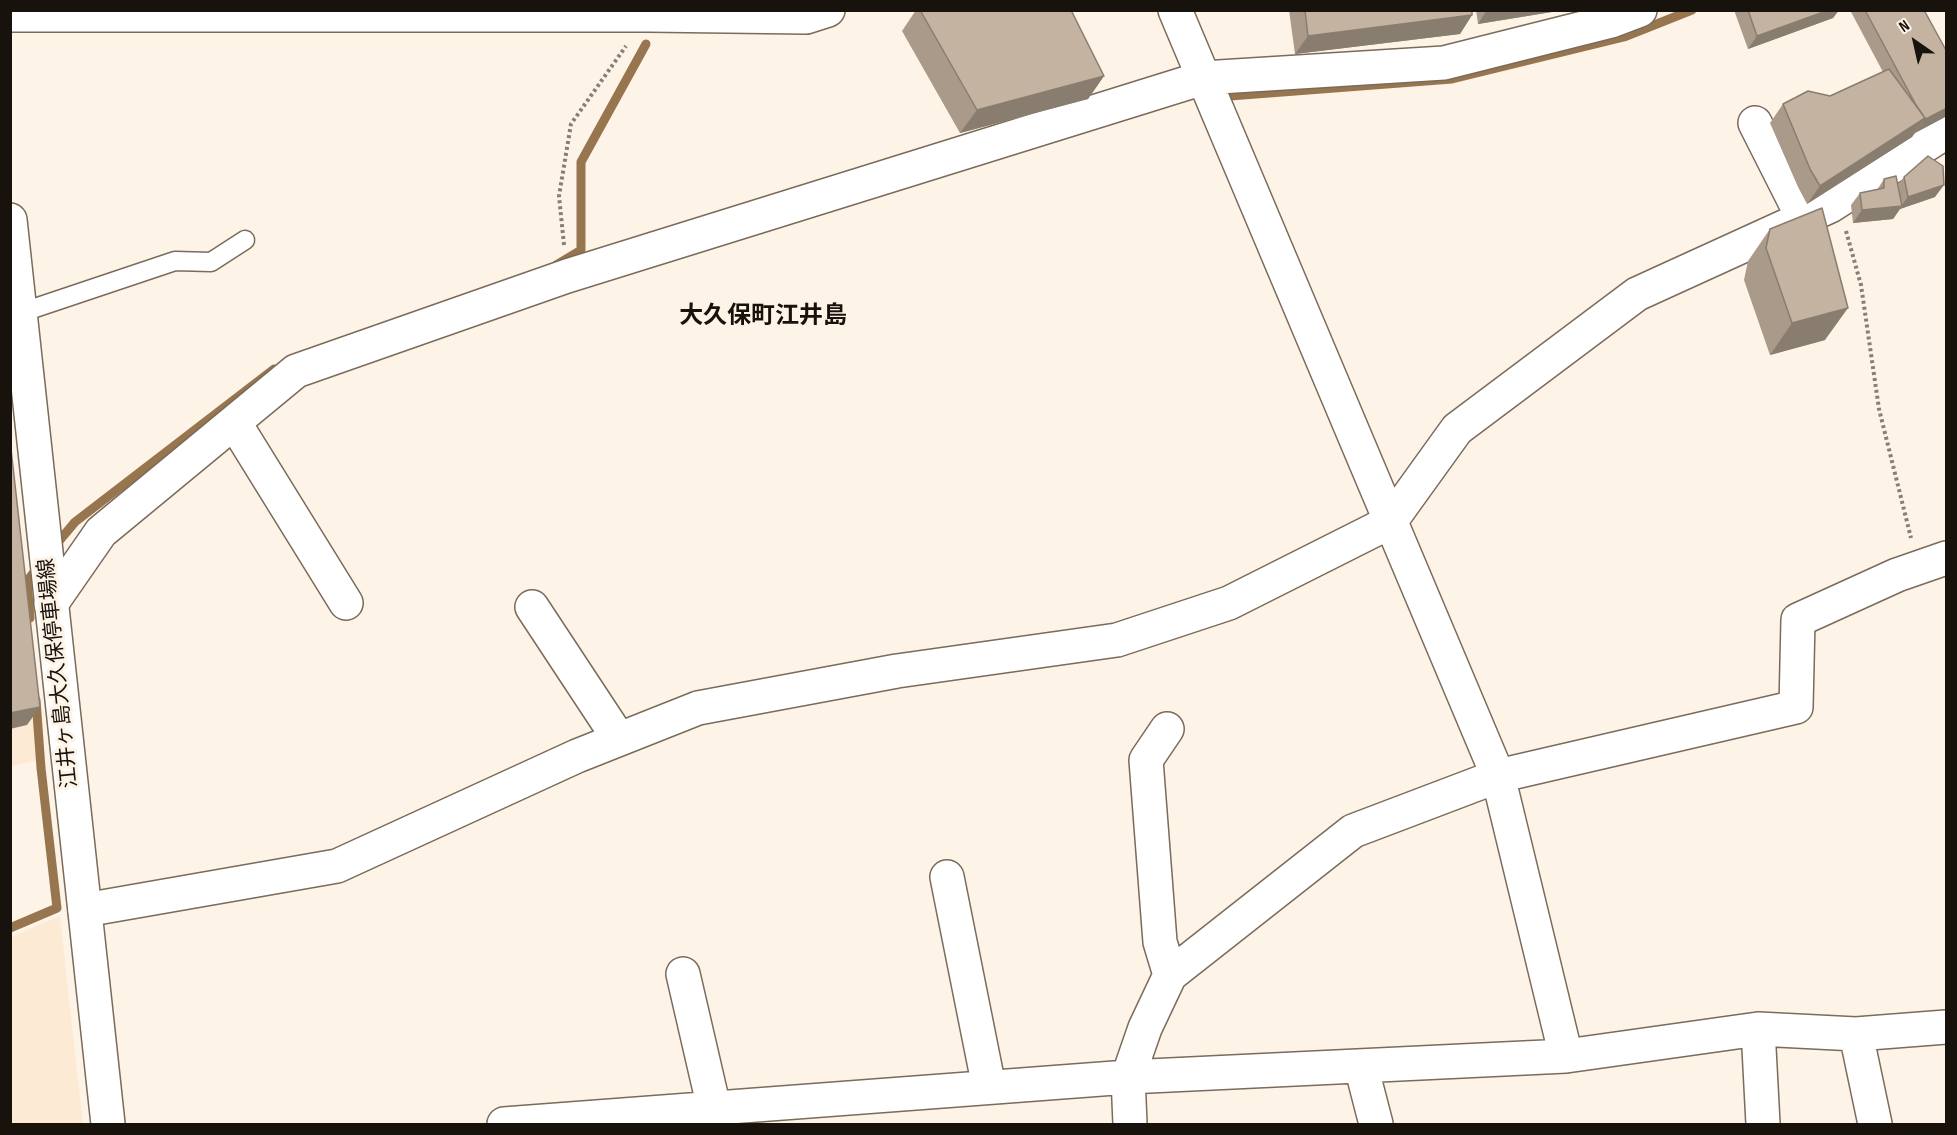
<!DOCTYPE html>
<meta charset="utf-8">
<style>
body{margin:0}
#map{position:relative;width:1957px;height:1135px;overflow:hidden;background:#fef3e7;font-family:"Sofia Sans Condensed",sans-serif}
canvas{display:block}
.frame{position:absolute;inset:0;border:12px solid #18120c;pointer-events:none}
.north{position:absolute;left:1885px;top:12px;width:60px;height:60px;-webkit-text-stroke:4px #fef3e7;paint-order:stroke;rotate:326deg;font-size:16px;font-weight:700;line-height:24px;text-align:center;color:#18120c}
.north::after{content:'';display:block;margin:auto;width:21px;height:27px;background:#18120c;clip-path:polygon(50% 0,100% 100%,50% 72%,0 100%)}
</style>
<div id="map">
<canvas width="1957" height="1135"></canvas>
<div class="frame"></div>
<div class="north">N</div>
</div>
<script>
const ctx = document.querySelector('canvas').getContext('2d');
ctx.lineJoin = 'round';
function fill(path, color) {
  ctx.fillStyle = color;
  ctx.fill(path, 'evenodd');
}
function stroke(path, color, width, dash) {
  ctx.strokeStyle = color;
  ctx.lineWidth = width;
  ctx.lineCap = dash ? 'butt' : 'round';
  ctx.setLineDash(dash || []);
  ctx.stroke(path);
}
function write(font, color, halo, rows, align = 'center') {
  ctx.font = font + ' "Sofia Sans Condensed","Noto Sans JP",sans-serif';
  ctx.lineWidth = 6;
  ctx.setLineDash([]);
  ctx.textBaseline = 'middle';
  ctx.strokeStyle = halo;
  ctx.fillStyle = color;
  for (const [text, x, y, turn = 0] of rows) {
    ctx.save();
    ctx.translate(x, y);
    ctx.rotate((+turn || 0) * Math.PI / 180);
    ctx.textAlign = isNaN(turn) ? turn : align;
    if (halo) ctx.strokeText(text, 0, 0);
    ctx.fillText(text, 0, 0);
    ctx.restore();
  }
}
const built = new Path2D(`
 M10,529L38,760L11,766H10Z
 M60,916L83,1124H11V937Z`);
const stream = new Path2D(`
 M1217,97L1452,79L1624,37L1692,10
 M556,265L581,250V162L646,44
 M54,547L75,522L274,369
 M30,618L27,581L38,567
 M10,928L57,908L41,768L36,700`);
const path = new Path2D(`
 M1846,231L1861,285L1879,409L1911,538
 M564,245L559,196L571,124L626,46`);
const lane = new Path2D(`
 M20,313L175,261L211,262L245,240`);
const street = new Path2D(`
 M1175,10L1498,776L1566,1056
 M1755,123L1803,218
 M234,422L346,603
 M51,604L101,532L296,371L567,276L1203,78L1444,63L1611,21L1640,10
 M532,607L619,739
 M1167,729L1146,760L1160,942L1170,975
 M947,877L989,1087
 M85,910L337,866L577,756L698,708L897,671L1117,640L1229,603L1390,522L1457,429L1637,294L1830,206L1946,132
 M683,974L714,1108
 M1758,1029L1763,1124
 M1856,1034L1875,1124
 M1361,1066L1376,1124
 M504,1124L1128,1077L1566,1056L1758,1029L1856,1034L1946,1027
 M1130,1124L1128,1077L1145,1028L1170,975L1353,831L1498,776L1796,707L1798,620L1897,575L1946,558`);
const secondary = new Path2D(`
 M10,15H648L806,17L828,10
 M10,220L108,1124`);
const wall = new Path2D(`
 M916,10H1071L1104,76L1088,99L960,133L902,31Z
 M1289,10H1472V15L1460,34L1295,54Z
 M1476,10H1564L1478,24Z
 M1734,10H1839L1833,18L1748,49Z
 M1850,10H1924L1947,52V116L1915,133L1912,137L1807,204L1798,187L1770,123L1783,104L1830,96L1883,72Z
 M1904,177L1935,197L1900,209L1893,219L1853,223L1851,205L1860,193L1877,190L1884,179L1898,185Z
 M1770,229L1825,340L1770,355L1744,280L1748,261Z`);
const shadedWall = new Path2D(`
 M1487,10H1564L1478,24Z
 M1829,10H1839L1833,18L1748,49L1757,36Z
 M1472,15L1460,34L1295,54L1308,36Z
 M1104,76L1088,99L960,133L977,110Z
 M1947,108V116L1915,133L1924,120Z
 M1925,118L1912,137L1807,204L1820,186Z
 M1944,185L1935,197L1900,209L1893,219L1853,223L1862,210L1901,206L1908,197Z
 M1848,308L1825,340L1770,355L1792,323Z
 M40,707L27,725L10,729V713Z`);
const building = new Path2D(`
 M920,10H1071L1104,76L977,110Z
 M1305,10H1472V15L1308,36Z
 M1748,10H1829L1757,36Z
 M1865,10H1924L1947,52V108L1924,120L1925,118L1916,105Z
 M1889,69L1925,118L1820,186L1810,169L1783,104L1808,91L1830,96Z
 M1928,156L1943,166L1944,185L1908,197L1904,177Z
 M1896,176L1902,206L1862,210L1860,193L1884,188V179Z
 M1822,208L1848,308L1792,323L1766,248L1770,229Z
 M10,440L40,707L10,713Z`);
const streetNames = [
 ["江井ヶ島大久保停車場線",59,673,-96]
];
const quarterNames = [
 ["大久保町江井島",763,317]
];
fill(built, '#fcead5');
stroke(stream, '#97764f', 9);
stroke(lane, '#7a6b5a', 21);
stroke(street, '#7a6b5a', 36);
stroke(secondary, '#7a6b5a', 36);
stroke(path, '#877e75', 4, [3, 3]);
stroke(lane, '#fff', 18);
stroke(street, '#fff', 33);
stroke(secondary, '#fff', 33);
fill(wall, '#a99a8a');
fill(shadedWall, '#897d70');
fill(building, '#c4b3a0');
stroke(building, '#897d70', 1.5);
write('21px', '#18120c', '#fef3e7', streetNames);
write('bold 24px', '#18120c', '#fef3e7', quarterNames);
</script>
